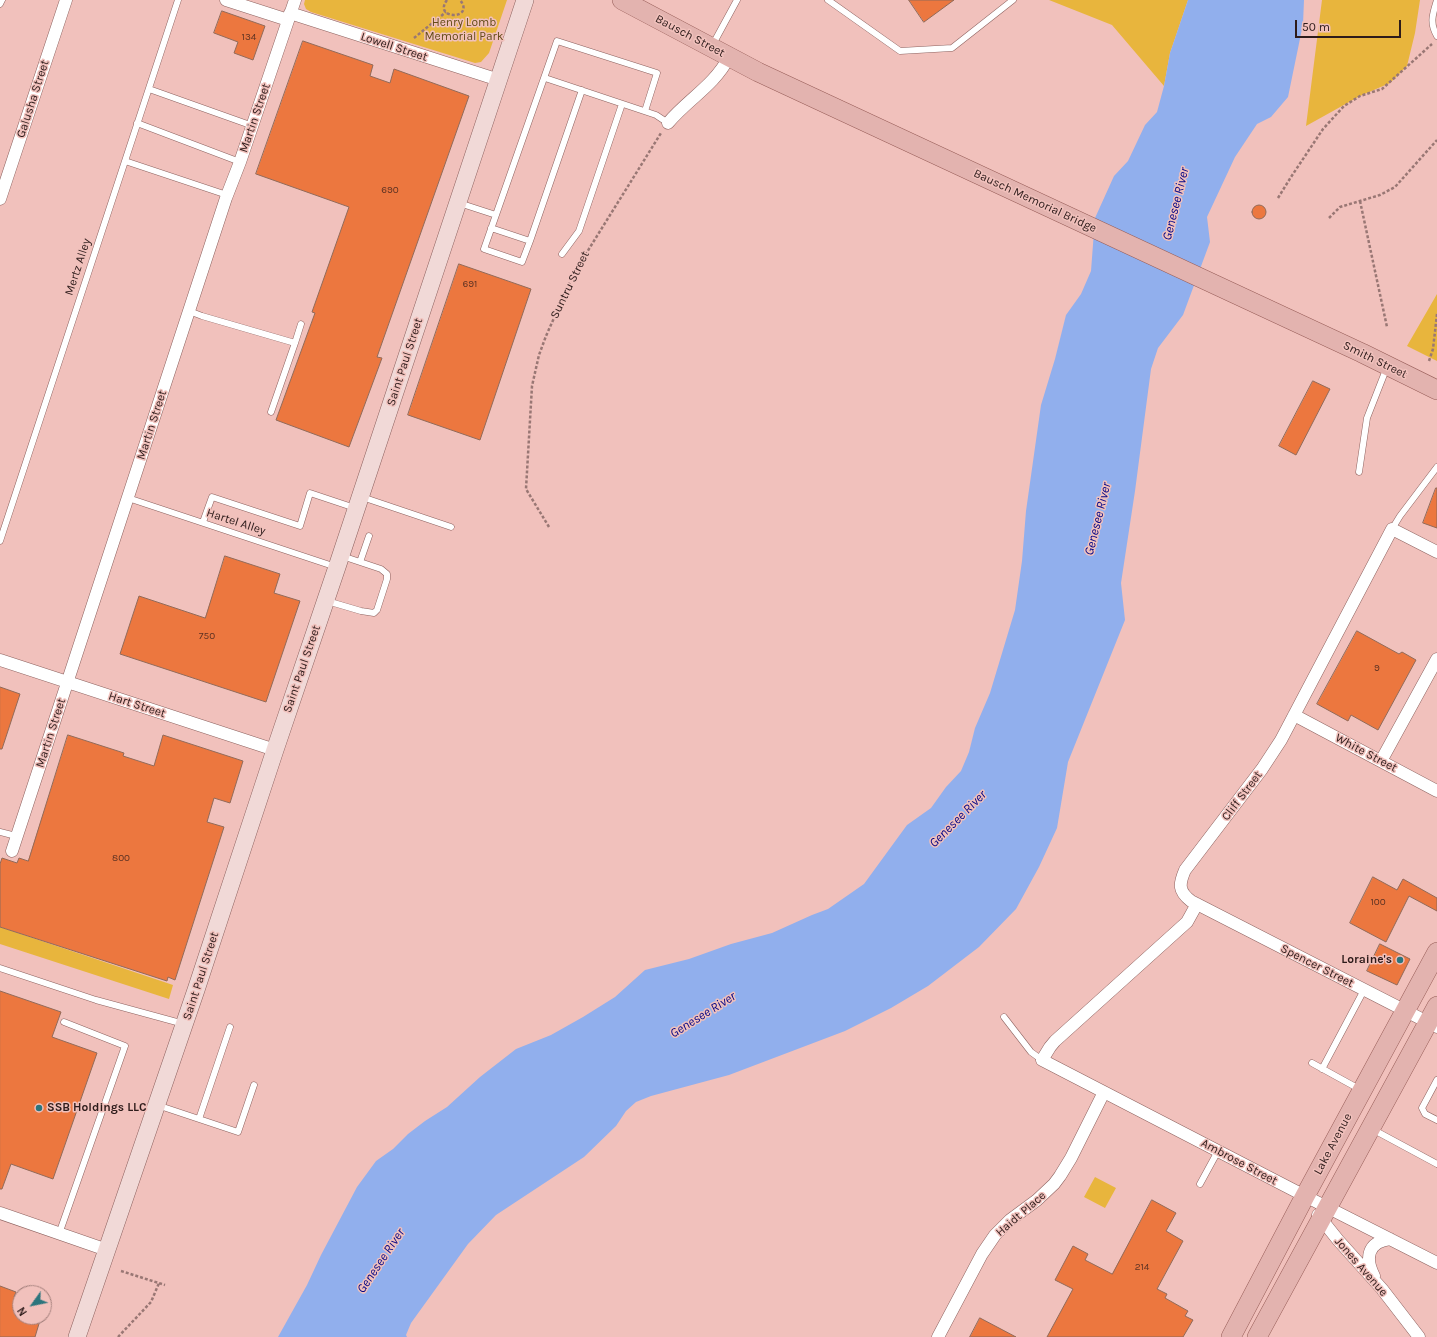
<!DOCTYPE html>
<style>
body{margin:0}
#map{position:relative;width:1437px;height:1337px;overflow:hidden;background:#f1c1bc;font-family:Karla,sans-serif}
canvas{display:block}
.north{position:absolute;left:12px;top:1285px;width:40px;height:40px;box-sizing:border-box;background:#f1c1bc;border:1px solid #a37f7b;border-radius:50%;rotate:237deg;font-size:11px;font-weight:700;line-height:16px;text-align:center;color:#2d1b1a}
.north::after{content:'';display:block;margin:auto;width:14px;height:18px;background:#2c757d;clip-path:polygon(50% 0,100% 100%,50% 72%,0 100%)}
.scale{position:absolute;left:1295px;top:20px;width:106px;height:18px;box-sizing:border-box;border:2px solid #2d1b1a;border-top:0;padding-left:5px;font-size:12px;line-height:14px;white-space:nowrap;color:#2d1b1a;-webkit-text-stroke:3px #f1c1bc;paint-order:stroke}
</style>
<div id="map">
<canvas width="1437" height="1337"></canvas>
<div class="north">N</div>
<div class="scale">50 m</div>
</div>
<script>
const ctx = document.querySelector('canvas').getContext('2d');
ctx.lineJoin = 'round';
function fill(path, color) {
  ctx.fillStyle = color;
  ctx.fill(path, 'evenodd');
}
function stroke(path, color, width, dash) {
  ctx.strokeStyle = color;
  ctx.lineWidth = width;
  ctx.lineCap = dash ? 'butt' : 'round';
  ctx.setLineDash(dash || []);
  ctx.stroke(path);
}
function write(font, color, halo, rows, align = 'center') {
  ctx.font = font + ' Karla,sans-serif';
  ctx.lineWidth = 3;
  ctx.setLineDash([]);
  ctx.textBaseline = 'middle';
  ctx.strokeStyle = halo;
  ctx.fillStyle = color;
  for (const [text, x, y, turn = 0] of rows) {
    ctx.save();
    ctx.translate(x, y);
    ctx.rotate((+turn || 0) * Math.PI / 180);
    ctx.textAlign = isNaN(turn) ? turn : align;
    if (halo) ctx.strokeText(text, 0, 0);
    ctx.fillText(text, 0, 0);
    ctx.restore();
  }
}
const green = new Path2D(`
 M305,0H507L489,53L481,62L475,63L311,12L306,9L304,4Z
 M1049,0H1188L1170,53L1164,86L1112,25Z
 M1322,0H1420L1415,33L1407,66L1390,83L1360,96L1306,126Z
 M1437,294V361L1407,346Z
 M0,927L173,985L169,999L0,944Z
 M1095,1177L1116,1188L1105,1208L1084,1197Z`);
const water = new Path2D(`
 M1188,0H1304L1303,24L1288,97L1271,117L1257,124L1235,157L1207,217L1210,242L1183,315L1158,348L1151,369L1135,491L1121,583L1125,620L1068,762L1057,828L1039,867L1016,909L979,947L928,986L891,1008L845,1031L729,1075L651,1096L636,1102L626,1111L616,1126L584,1157L496,1215L468,1244L411,1323L406,1335L407,1337H278L307,1285L321,1255L357,1187L376,1161L393,1149L408,1134L425,1121L447,1107L480,1077L516,1049L551,1035L583,1017L615,997L645,970L689,959L731,944L772,933L812,915L828,909L864,884L907,825L931,808L946,787L961,771L969,752L975,728L990,693L1015,610L1022,561L1026,511L1041,405L1055,359L1066,315L1081,294L1091,271L1095,218L1114,176L1128,161L1145,125L1157,112L1164,86L1170,53Z`);
const building = new Path2D(`
 M909,0H954L924,22Z
 M222,11L265,26L253,60L234,53L238,42L214,33Z
 M303,41L373,65L370,76L390,83L394,69L469,96L377,357L382,358L349,447L276,420L315,313L312,312L349,207L256,174Z
 M1252 212a7 7 0 1 1 14 0a7 7 0 1 1-14 0Z
 M459,264L531,289L480,440L408,415Z
 M1313,381L1330,389L1296,455L1279,446Z
 M1436,488H1437V528L1423,523Z
 M225,556L280,574L274,593L300,601L266,702L120,654L139,596L205,618Z
 M1357,631L1399,654L1402,652L1416,660L1378,730L1351,715L1348,721L1317,704Z
 M0,687L20,694L2,749H0Z
 M68,735L124,753L123,756L154,766L163,735L243,761L230,803L214,798L207,822L224,827L175,980L168,977L167,981L0,927V864L2,858L17,863L19,858L28,861Z
 M1373,877L1397,890L1403,879L1437,898V911L1409,896L1386,942L1350,923Z
 M1380,944L1410,959L1397,985L1367,971Z
 M0,991L61,1012L52,1037L97,1053L53,1179L11,1164L2,1189H0Z
 M1152,1200L1176,1213L1166,1231L1183,1241L1157,1289L1167,1294L1165,1298L1188,1311L1185,1316L1193,1320L1183,1337H1047L1073,1289L1055,1280L1073,1246L1088,1254L1085,1260L1112,1274Z
 M0,1286L16,1292L14,1297L20,1298V1317H41L35,1337H0Z
 M980,1318L1016,1337H970Z`);
const path = new Path2D(`
 M447,0C432,20 476,20 460,0
 M414,38L446,12
 M1278,198L1291,177L1323,129L1344,106L1360,96L1382,89L1432,44
 M1360,201L1387,327
 M1329,218L1340,207L1380,195L1395,187L1437,140
 M1429,361L1433,349L1437,314
 M549,527L526,489L532,386L539,355L546,336L574,273L661,133
 M121,1271L165,1285
 M118,1337L151,1302L159,1283`);
const lane = new Path2D(`
 M828,0L900,51L952,48L1013,0
 M1437,0C1433,14 1429,22 1437,36
 M0,4L2,0
 M712,46L737,0
 M545,78L656,115L668,123
 M149,89L253,126
 M137,123L240,162
 M125,161L227,195
 M459,203L496,215
 M491,228L530,241L582,90
 M530,241L522,262L484,249L557,41L657,73L645,111
 M562,254L579,231L622,104
 M189,311L202,316L295,343L301,324
 M271,412L295,343
 M1359,472L1367,418L1387,367
 M362,497L451,527
 M128,498L336,567
 M203,522L212,497L300,526L310,493L355,508
 M1392,529L1400,516L1437,467
 M0,541L178,0
 M360,562L369,536
 M327,601L361,611L374,613L377,610L387,579V574L381,569L342,556
 M0,832L16,836
 M0,968L96,1000L184,1024
 M1004,1017L1031,1052L1042,1060
 M1312,1063L1361,1090
 M1322,1069L1364,990
 M1437,1080L1422,1108L1425,1114L1437,1120
 M157,1105L238,1132L254,1085
 M199,1119L230,1027
 M1372,1129L1437,1164
 M1200,1184L1218,1151
 M59,1234L125,1046L64,1022`);
const street = new Path2D(`
 M226,0L288,20
 M290,13L499,80
 M668,123C688,99 714,86 729,57
 M0,199L66,0
 M1437,552L1392,529L1281,740L1262,769L1185,870C1179,884 1178,891 1191,901L1437,1027
 M0,660L275,750
 M1294,715L1437,791
 M1381,761L1437,659
 M12,851L226,198L240,162L295,0
 M1197,904L1187,922L1055,1041L1050,1047L1042,1060L1305,1196L1437,1263
 M0,1213L107,1250
 M1318,1215L1338,1240L1382,1289L1419,1337
 M1374,1276C1365,1259 1367,1242 1390,1239
 M938,1337L982,1254L995,1235L1010,1220L1037,1200L1054,1184L1060,1176L1071,1158L1104,1092`);
const secondary = new Path2D(`
 M77,1337L196,990L275,750L337,567L525,0`);
const primary = new Path2D(`
 M622,0L758,72L1362,353L1437,390
 M1231,1337L1305,1196L1437,952
 M1257,1337L1437,1006`);
const markers = [
 [1400,960,4,"#2c757d"],
 [39,1108,4,"#2c757d"]
];
const numberNames = [
 ["134",249,37],
 ["690",390,190],
 ["691",470,284],
 ["750",207,636],
 ["9",1377,668],
 ["800",121,858],
 ["100",1378,902],
 ["214",1142,1267]
];
const parkNames = [
 ["Henry Lomb",464,23],
 ["Memorial Park",464,37]
];
const streetNames = [
 ["Bausch Street",690,36,28],
 ["Lowell Street",394,47,18],
 ["Galusha Street",33,99,-72],
 ["Martin Street",255,118,-71],
 ["Bausch Memorial Bridge",1035,201,25],
 ["Mertz Alley",78,267,-72],
 ["Suntru Street",570,285,-64],
 ["Smith Street",1375,360,26],
 ["Saint Paul Street",405,362,-72],
 ["Martin Street",152,425,-72],
 ["Hartel Alley",236,522,18],
 ["Saint Paul Street",302,669,-71],
 ["Hart Street",137,705,18],
 ["Martin Street",51,733,-72],
 ["White Street",1366,753,28],
 ["Cliff Street",1242,796,-53],
 ["Spencer Street",1317,966,27],
 ["Saint Paul Street",201,976,-72],
 ["Lake Avenue",1333,1144,-62],
 ["Ambrose Street",1239,1162,28],
 ["Haidt Place",1021,1214,-41],
 ["Jones Avenue",1361,1267,49]
];
const poiNames = [
 ["Loraine's",1392,960],
 ["SSB Holdings LLC",47,1108,"left"]
];
const waterNames = [
 ["Genesee River",1176,204,-76],
 ["Genesee River",1098,519,-76],
 ["Genesee River",958,819,-45],
 ["Genesee River",703,1015,-32],
 ["Genesee River",381,1261,-56]
];
fill(green, '#e8b53d');
fill(water, '#91afed');
fill(building, '#ec773f');
stroke(building, '#916a59', 1);
stroke(lane, '#8d625f', 7);
stroke(street, '#8d625f', 13);
stroke(secondary, '#8d625f', 18);
stroke(primary, '#975d58', 20);
stroke(path, '#997774', 2.5, [3, 2]);
stroke(lane, '#fff', 6);
stroke(street, '#fff', 12);
stroke(secondary, '#f1d9d7', 17);
stroke(primary, '#e3b3af', 19);
for (const [x, y, r, color] of markers) {
  const dot = new Path2D();
  dot.arc(x, y, r, 0, 2 * Math.PI);
  ctx.fillStyle = color;
  ctx.fill(dot);
  stroke(dot, '#f1c1bc', 1.5);
}
write('10px', '#5d3223', null, numberNames);
write('12px', '#644c17', '#f1c1bc', parkNames);
write('12px', '#2d1b1a', '#f1c1bc', streetNames);
write('bold 12px', '#2d1b1a', '#f1c1bc', poiNames, 'right');
write('italic 13px', '#020485', '#f1c1bc', waterNames);
</script>
